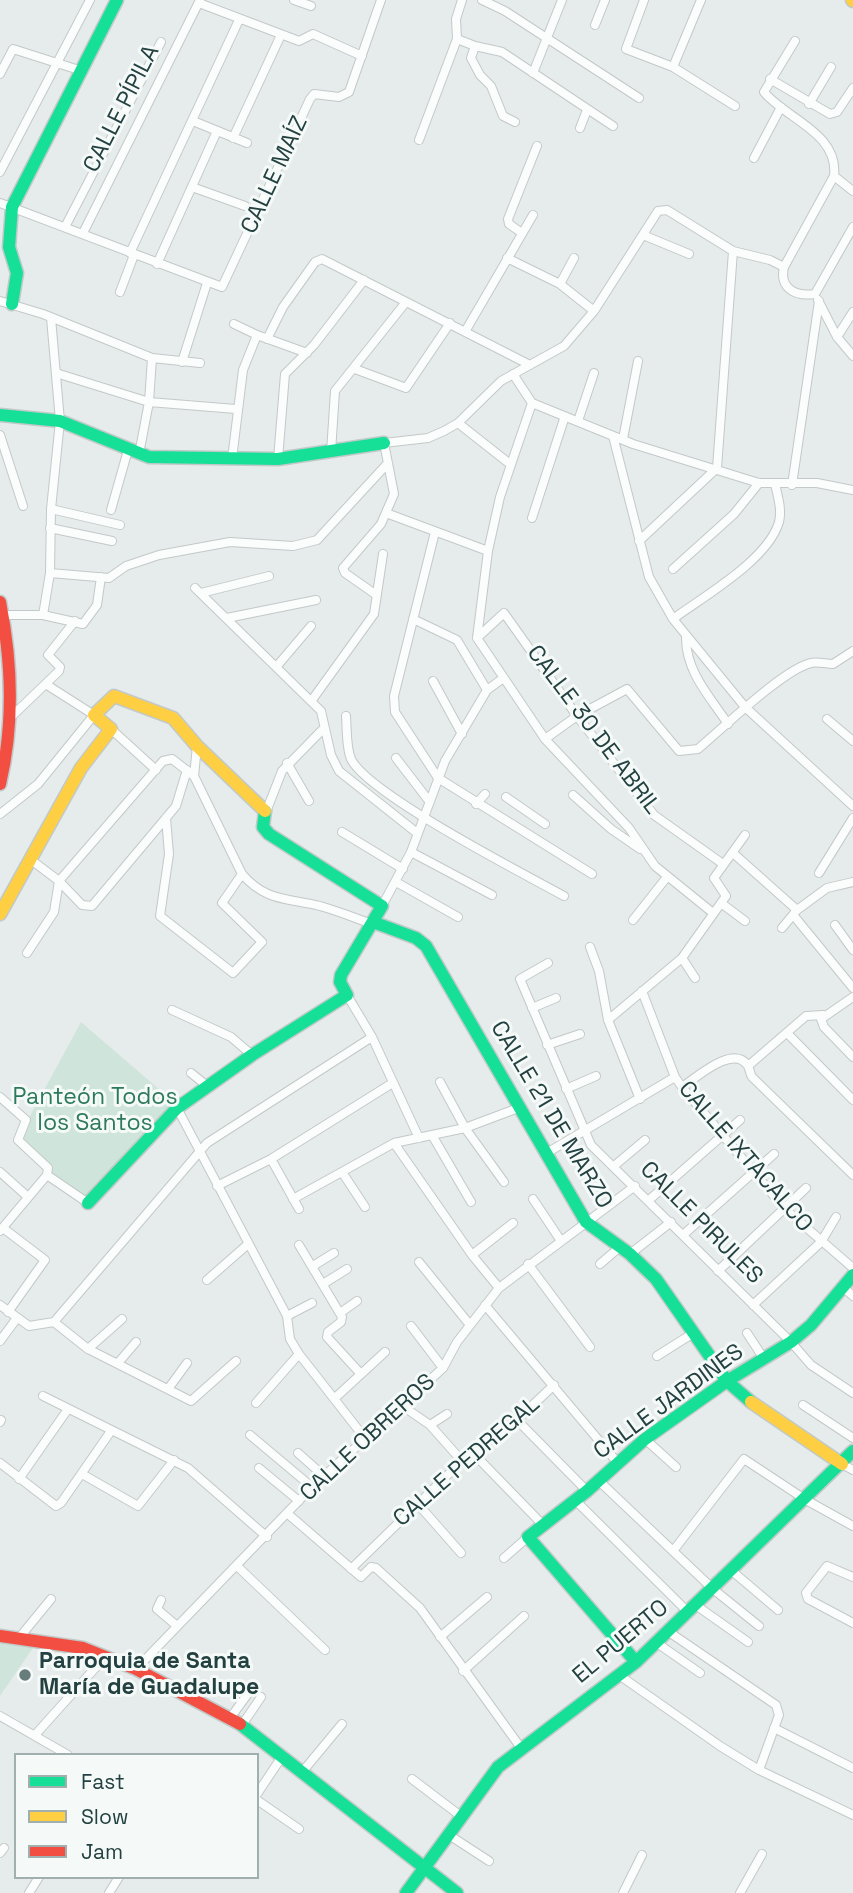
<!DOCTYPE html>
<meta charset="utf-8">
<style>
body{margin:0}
#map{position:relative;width:853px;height:1893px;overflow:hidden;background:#e6eceb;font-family:"Space Grotesk",sans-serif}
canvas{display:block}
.legend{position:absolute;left:14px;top:1753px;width:245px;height:126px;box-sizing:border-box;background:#f5faf9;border:2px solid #a1b0af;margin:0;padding:9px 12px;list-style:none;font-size:21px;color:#234140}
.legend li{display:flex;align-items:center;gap:14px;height:35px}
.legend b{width:35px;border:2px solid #a1b0af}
</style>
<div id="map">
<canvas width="853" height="1893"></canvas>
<ul class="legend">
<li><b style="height:9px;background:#16e098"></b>Fast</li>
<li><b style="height:9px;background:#ffcf43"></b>Slow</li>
<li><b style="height:9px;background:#f24e42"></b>Jam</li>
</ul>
</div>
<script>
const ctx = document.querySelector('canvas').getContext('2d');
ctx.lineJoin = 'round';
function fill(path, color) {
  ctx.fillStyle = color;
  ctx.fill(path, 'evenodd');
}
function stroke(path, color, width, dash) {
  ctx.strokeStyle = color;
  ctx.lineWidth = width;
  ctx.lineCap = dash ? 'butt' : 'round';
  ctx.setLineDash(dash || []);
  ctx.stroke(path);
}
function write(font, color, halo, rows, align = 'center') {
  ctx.font = font + ' "Space Grotesk",sans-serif';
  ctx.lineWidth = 6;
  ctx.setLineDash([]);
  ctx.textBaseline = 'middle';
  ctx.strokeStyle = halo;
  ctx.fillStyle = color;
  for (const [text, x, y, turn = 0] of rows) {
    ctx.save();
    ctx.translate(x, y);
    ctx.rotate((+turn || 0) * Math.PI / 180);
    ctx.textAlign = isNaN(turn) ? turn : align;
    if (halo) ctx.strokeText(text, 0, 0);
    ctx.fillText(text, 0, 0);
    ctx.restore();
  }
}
const green = new Path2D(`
 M81,1022L160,1090L172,1111L88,1203L47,1175L17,1140Z
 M0,1642L33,1648L0,1696Z`);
const street = new Path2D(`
 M294,0L311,6
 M482,0L505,11L639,98
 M644,0L626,49L673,67L735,106
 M199,3L299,41L313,34L362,56
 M595,25L605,0
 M457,39L475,46L471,58L480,75L491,86L503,116L515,122
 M795,41L764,92C786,119 839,133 834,176L784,267C779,288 795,297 815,294
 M475,46L502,52L613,126
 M673,67L701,0
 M533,73L562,0
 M0,74L13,49L79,70
 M770,79L830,114L837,112L853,88
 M809,104L831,67
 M193,121L247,143
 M580,128L587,110
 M233,138L281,35
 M419,140L457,39L456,19L462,0
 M754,158L781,107
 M0,172L90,0
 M834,176L853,191
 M192,187L245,206
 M0,203L222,287L310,99L314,94L339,97L349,92L381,0
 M65,227L161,42
 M83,233L200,0
 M522,233L509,224L508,219L537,146
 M643,235L689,254
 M130,253L239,20
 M507,258L560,284L594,311
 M157,264L217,131
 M560,284L574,258
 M120,292L134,255
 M815,294L853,227
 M818,300L837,337L853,356
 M0,301L43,314L152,358
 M234,324L257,335
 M466,330L533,215
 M837,337L853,312
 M267,339L283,307L315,262L322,259L530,365
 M152,358L200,363
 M182,362L207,283
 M355,369L406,388L450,323
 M56,373L149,402L236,409
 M513,374L532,403L633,444L759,483H817L853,490
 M578,421L594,373
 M458,423L510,464
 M0,435L23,506
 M613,436L649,577L673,619L745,707L853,806
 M623,439L638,361
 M331,452L335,391L406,302
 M139,454L149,402L152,358
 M232,459L243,370L257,335L307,353
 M278,459L285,374L314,345L364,280
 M792,485L819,301
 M51,509L120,525
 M111,510L128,450
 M386,513L488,551
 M532,518L565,416
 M50,528L112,541
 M435,532L394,696L395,712L438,778L592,874
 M639,541L717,468L733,251
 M673,569L734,514L759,483
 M50,573L109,578L126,566L159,555L230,542L293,546L317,540L388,463
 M195,588L321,711L331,755L339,771L417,833
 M201,593L269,576
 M375,594L345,573L343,568L381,524L394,494L384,443L428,438L444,431L458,423L501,381L564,346L594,311L658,211L667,210L733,251L770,260L784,267
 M3,615H43L83,624L97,605L101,577
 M43,615L50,573L51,509L60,421L51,318
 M227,618L316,600
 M413,619L457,640L487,690
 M673,619C704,596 768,560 779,522C782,510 778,497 775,484
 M477,638L504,613L577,716L654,815L723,864
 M477,638L545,739L629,828L655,866L713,913
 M477,638L488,551L500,497L532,403
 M686,638C686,672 710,697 728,724
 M277,666L311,626
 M433,681L462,734
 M312,700L374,614L383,554
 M346,716C347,729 346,747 351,759C368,794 524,874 564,896
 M10,718L59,671L60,667L48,655L75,621
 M827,719L853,741
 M111,729L156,770
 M545,739L577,716L627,689L679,751L698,749C722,729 784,669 811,663C817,661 826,664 833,664L853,651
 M197,746L194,776L242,874C266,902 288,898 320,906C338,911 355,918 372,924
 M396,758L429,801
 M287,763L309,801
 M573,795L611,829L640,849
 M506,797L545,824
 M476,804L485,794
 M266,812L282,771L324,728
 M0,814L38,784L94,715L47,685
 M166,818L169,854L160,916L233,973L262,942L222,903L242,874
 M342,832L403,869
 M411,852L492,895
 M733,853L797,910
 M30,859L59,881L82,905L92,906L176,806L187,770
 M819,873L853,818
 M396,882L458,917
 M721,903L745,921
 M382,906L411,852L445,761L487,690L502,679
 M794,916L853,988
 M633,920L667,877
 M835,925L853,950
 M782,928L797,910L827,888L853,882
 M590,947L599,971L608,1020L640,1099
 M27,953L54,912L59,881L163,761L172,759L194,776
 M682,958L695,978
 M548,963L520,979L591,1145L791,1342L811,1365L853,1393
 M642,991L675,1077L682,1087L785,1209L853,1268
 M347,995L372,1037L419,1138
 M853,997L821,1019L824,1027L853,1057
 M532,1008L556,998
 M172,1010L231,1037L252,1055
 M608,1020L682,958L726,896L714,878L745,835
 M788,1034L853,1100
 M547,1045L580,1034
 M748,1066L806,1016L823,1015
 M191,1073L206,1085
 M440,1082L465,1128L504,1182
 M682,1087C696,1078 734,1043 748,1066C750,1070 750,1074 752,1077L853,1175
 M566,1089L596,1076
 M0,1097L26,1120L18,1140L48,1168L47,1175L0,1231
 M177,1108L287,1316L290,1339L299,1354L364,1437
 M432,1135L471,1202
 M394,1143L472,1255L499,1288
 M545,1154L675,1077
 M271,1159L299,1209
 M614,1166L645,1140
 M0,1172L28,1197
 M342,1172L365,1207
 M47,1175L88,1203
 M217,1186L271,1159L391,1084
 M293,1199L394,1143L465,1128L521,1107
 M533,1199L561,1241
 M649,1200L740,1120
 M3,1228L45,1260L8,1312
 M683,1235L774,1154
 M299,1245L342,1317L341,1322L328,1332L327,1337L360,1373
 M630,1254L671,1222
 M472,1255L513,1223
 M419,1262L470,1325
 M528,1264L590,1347
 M600,1264L621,1246
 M313,1266L334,1253
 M718,1271L806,1188
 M207,1280L247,1245
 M323,1284L347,1269
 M843,1287L853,1296
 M0,1305L29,1326L54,1322
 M485,1305L617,1462
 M753,1305L821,1242L836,1217
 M340,1313L357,1301
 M287,1316L312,1303
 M54,1322L207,1143L372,1037
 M54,1322L88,1349L191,1401L236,1361
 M411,1326L443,1368
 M747,1333L764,1359
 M0,1341L17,1318
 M88,1349L122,1319
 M657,1356L695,1332
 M118,1363L136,1342
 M168,1389L187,1363
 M43,1396L188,1468L267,1537
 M335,1398L385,1352
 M256,1403L299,1354
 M401,1405L430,1425L462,1461
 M803,1405L853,1438
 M517,1420L587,1491
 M0,1422L1,1420
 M430,1425L447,1414
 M250,1435L312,1487
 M645,1439L676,1467
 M298,1453L325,1477
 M473,1453L543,1525
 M0,1463L56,1506L61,1503L111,1431
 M842,1464L853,1470
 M259,1468L299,1501
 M82,1474L138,1506L174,1460
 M19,1479L68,1409
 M598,1480L713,1589L759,1626
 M575,1500L689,1613
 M417,1503L461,1553
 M288,1514L361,1577L371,1567L376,1568L420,1608L521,1748
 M673,1551L744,1459L806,1500L853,1526
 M504,1558L528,1537
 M237,1566L325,1650
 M351,1569L462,1461L517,1420L554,1385
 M732,1571L778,1610
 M853,1577L827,1566L806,1593L808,1599L853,1623
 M161,1600L157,1609L177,1626
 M697,1606L748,1642
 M669,1632L776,1705L779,1715L759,1770
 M440,1637L487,1597
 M19,1638L51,1599
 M657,1643L700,1673
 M136,1669L312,1487L443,1368L457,1342L499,1288L635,1186
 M463,1671L524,1616
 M619,1675L720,1746L759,1770L853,1815
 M0,1716L68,1755
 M231,1717L252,1688
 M242,1725L261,1697
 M774,1728L853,1768
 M35,1735L105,1657
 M303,1771L342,1724
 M412,1779L462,1817
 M257,1794L283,1755
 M257,1800L299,1829
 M449,1835L489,1861
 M0,1853L4,1848
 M29,1893L39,1877
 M109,1893L119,1877
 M623,1893L642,1855
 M740,1893L762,1854`);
const fast = new Path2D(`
 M12,304L17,273L9,247L12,207L117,0
 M0,415L60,421L149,457L278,459L384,443
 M373,922L416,938L426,946L586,1222L630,1254L656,1279L727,1381L751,1402
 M88,1203L177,1108L252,1055L347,995L340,982L341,975L382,906L269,834L263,827L265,811
 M636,1662L528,1537L587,1491L645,1439L727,1381L791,1342L811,1325L853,1275
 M240,1724L457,1893
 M406,1893L498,1767L636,1662L853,1451`);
const slow = new Path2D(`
 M852,0L853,1
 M0,914L81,768L111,729L94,715L114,696L173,718L197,746L265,811
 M751,1402L842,1464`);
const jam = new Path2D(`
 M0,602C12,662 14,725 0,784
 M0,1636L83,1648L136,1669L240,1724`);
const markers = [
 [25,1675,7,"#677d7c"]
];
const streetNames = [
 ["CALLE PÍPILA",122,109,-63],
 ["CALLE MAÍZ",275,175,-65],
 ["CALLE 30 DE ABRIL",593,730,53],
 ["CALLE 21 DE MARZO",551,1115,59],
 ["CALLE IXTACALCO",745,1157,49],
 ["CALLE PIRULES",701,1223,45],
 ["CALLE JARDINES",669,1402,-36],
 ["CALLE OBREROS",368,1438,-43],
 ["CALLE PEDREGAL",467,1462,-41],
 ["EL PUERTO",621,1642,-40]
];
const parkNames = [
 ["Panteón Todos",95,1098],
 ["los Santos",95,1124]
];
const poiNames = [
 ["Parroquia de Santa",39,1662],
 ["María de Guadalupe",39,1688]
];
fill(green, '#cfe5db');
stroke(street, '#c3c9c8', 10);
stroke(fast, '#c2c9c9', 15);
stroke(slow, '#c2c9c9', 15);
stroke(jam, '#c2c9c9', 15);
stroke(street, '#fbfcfc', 8);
stroke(fast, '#16e098', 12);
stroke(slow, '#ffcf43', 12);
stroke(jam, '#f24e42', 12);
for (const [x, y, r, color] of markers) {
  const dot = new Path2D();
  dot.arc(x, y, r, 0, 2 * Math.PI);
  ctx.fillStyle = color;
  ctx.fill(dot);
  stroke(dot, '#f5faf9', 2.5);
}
write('23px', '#234140', '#f5faf9', streetNames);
write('23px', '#2c795b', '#f5faf9', parkNames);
write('bold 23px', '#234140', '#f5faf9', poiNames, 'left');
</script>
